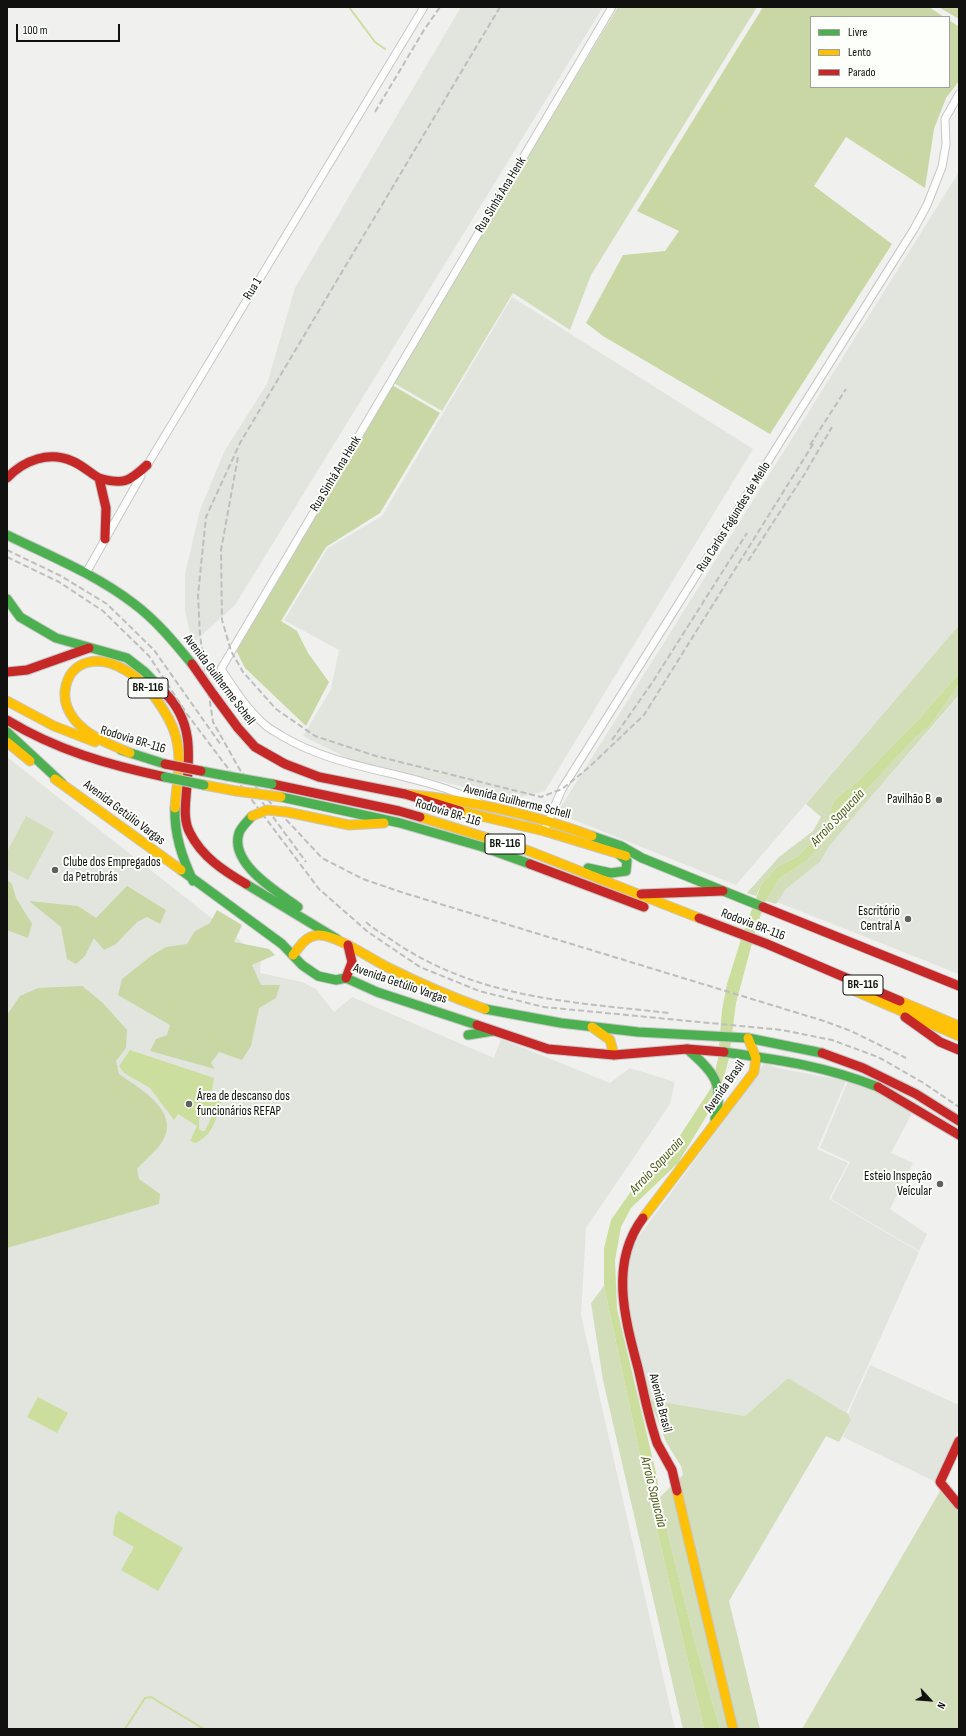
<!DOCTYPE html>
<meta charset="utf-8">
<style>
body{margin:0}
#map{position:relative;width:966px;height:1736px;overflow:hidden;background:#f0f0ef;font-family:"Sofia Sans Condensed",sans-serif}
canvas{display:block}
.frame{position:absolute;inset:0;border:8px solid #111110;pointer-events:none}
.legend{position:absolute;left:810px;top:16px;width:140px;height:72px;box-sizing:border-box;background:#fdfffb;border:1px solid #9fa09d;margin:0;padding:5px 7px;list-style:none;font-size:12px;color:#111110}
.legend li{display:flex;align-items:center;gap:8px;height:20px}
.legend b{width:20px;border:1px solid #9fa09d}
.north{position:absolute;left:910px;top:1680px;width:40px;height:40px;-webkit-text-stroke:3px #fdfffb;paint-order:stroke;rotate:116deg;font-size:11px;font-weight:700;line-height:16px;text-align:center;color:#111110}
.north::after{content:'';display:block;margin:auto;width:14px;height:18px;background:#111110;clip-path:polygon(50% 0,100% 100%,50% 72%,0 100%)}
.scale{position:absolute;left:16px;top:24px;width:104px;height:18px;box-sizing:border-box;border:2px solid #111110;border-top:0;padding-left:5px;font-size:12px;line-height:14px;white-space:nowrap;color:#111110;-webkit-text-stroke:3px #fdfffb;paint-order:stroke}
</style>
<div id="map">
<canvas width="966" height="1736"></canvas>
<div class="frame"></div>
<ul class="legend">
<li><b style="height:5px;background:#4caf50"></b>Livre</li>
<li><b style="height:5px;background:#ffc107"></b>Lento</li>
<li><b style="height:5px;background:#c62828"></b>Parado</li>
</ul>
<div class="north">N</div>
<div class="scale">100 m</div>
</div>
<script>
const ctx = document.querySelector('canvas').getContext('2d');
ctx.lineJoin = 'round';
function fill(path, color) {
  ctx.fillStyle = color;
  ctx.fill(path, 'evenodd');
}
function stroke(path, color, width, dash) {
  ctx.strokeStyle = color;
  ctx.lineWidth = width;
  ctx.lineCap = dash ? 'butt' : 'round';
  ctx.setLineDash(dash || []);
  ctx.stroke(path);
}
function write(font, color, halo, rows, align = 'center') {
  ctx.font = font + ' "Sofia Sans Condensed",sans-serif';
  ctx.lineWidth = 4;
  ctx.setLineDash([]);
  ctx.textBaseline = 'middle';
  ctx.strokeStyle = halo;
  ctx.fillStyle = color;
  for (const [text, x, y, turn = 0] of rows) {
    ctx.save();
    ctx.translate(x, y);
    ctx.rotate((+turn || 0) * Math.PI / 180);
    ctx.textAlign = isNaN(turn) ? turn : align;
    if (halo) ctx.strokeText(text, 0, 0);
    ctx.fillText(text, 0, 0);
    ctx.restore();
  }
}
const built = new Path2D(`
 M461,7H603L235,605L192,644L185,610V574L200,510L224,452L267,384L295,288Z
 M959,172V625L736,885L557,813Z
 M512,297L753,449L545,791L513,799L349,759L303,736L331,689L339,650L284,620L328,548L382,516Z
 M959,696V974L777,902L786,889L820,862L828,848L851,820Z
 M7,757L261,957L260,973L302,982L316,989L334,1012L352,997L494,1058L501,1039L610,1083L630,1068L675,1082L670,1104L586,1228L581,1315L675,1729H7Z
 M764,1063L778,1068L846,1081L817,1149L848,1163L829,1199L919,1252L846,1414L788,1378L745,1416L650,1400L632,1325L626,1297L625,1274L634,1243L734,1107Z
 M848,1081L881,1094L913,1111L891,1153L913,1163L890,1209L927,1234L919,1251L831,1199L850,1162L820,1148Z
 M870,1365L959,1405V1429L936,1482L843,1437L851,1420L848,1414Z`);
const green = new Path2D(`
 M618,7H757L591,275L570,330L513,293L442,411L392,382Z
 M959,625V673L917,721L856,783L835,799L831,808L827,827L798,856L777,867L761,885L756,896L747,893L779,857L813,831L821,817L806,804Z
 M959,684V695L851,820L828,848L820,862L786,889L776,904L766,901L779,879L806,861L833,833L852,805L916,737L930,726Z
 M26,816L54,832L28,880L7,869V852Z
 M604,1286L649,1497L704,1729H683L603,1380L591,1303Z
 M788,1378L848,1414L851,1420L839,1442L826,1436L729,1601L760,1729H720L694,1639L659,1498L683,1475L681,1466L666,1442L650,1400L745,1416Z
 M940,1491L959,1512V1729H802Z`);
const forest = new Path2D(`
 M763,7H929L944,17H811V87H949V20L959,27V81L946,98L934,129L925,188L846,137L814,186L892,244L770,434L603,336L586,323L623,255L665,251L679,231L637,211Z
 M939,7H959V19L942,9Z
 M392,385L440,413L380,513L326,547L281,621L297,631L308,653L329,682L306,726L245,668L236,650Z
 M7,880L12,884L16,898L32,924L28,938L7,930Z
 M127,886L166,910L160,924L147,917L137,922L116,944L104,950L94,938L85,956L76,964L67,959L61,927L29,901L78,906L96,918Z
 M217,910L242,925L234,942L269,949L275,955L252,965L261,985H280L276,998L259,1008L251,1046L242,1060L219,1052L211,1063L215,1069L150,1051L156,1039L167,1035L170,1025L118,995L122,979L151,956L166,947L187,944L195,931L210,923Z
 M82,986L102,1002L127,1030L126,1048L116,1061L119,1074C139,1088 182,1112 162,1142C155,1152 145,1160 137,1169L139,1179L160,1194L159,1204L7,1248V1015L20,996L38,988Z`);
const water = new Path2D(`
 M959,673V684L930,726L916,737L852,805L833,833L806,861L779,879L766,901L757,925L736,1003L729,1058L724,1077L712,1107L678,1163L631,1208L621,1227L615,1260L617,1309L657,1477L659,1498L694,1639L720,1729H704L649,1497L604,1286V1248L611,1220L634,1187L659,1166L670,1151L711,1088L718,1059L722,1010L727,984L743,933L761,885L777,867L798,856L827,827L831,808L835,799L856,783L917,721Z
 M130,1050L214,1078L211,1096L222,1100C216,1118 214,1134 196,1143L190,1141L197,1126L178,1114L174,1120L150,1088L124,1073L119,1066ZM206,1107L211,1109V1118L205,1131H202L199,1129V1121L203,1109Z
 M38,1397L68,1413L57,1433L27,1417Z
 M119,1511L183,1548L158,1591L121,1570L134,1547L113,1535L115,1517Z`);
const stream = new Path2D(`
 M349,7L375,42L385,49
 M125,1729L145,1698L151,1697L204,1729`);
const street = new Path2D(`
 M146,467L424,7
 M86,573L141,476
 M478,802C416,771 342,772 282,736C276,732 269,729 264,724C246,708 234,689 221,669L612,7
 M544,831L562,789L914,229L927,205L942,167L946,144L945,119L959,94`);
const fast = new Path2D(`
 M7,535C50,556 95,574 133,603C156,620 174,642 192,664
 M7,599L20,617L56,638L127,658L145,672L165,693
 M7,732L62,783
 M121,750L165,764
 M201,771L227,776
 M281,797L400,823L483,847L530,864
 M175,808C174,834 182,857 193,881
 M252,816C248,821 241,827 239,833C229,864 278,892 298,907
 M592,836L621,846L642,858L763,907
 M588,868L611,873L626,871L627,861L619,854
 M181,870L282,944L302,965L318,976L336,980L346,978L377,992L477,1025
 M246,884L337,939
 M485,1009L561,1023L638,1032L748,1038L822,1053
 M468,1035L493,1031
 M687,1049C713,1071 725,1084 715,1119
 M724,1052C780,1060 825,1066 878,1087`);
const slow = new Path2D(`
 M7,701L54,726L95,742
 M7,742L30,761
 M130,753C111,745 87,736 74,719C67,710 64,701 65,691C69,658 101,655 125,670C136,676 147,686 154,696C164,710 174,725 177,742C182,764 176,786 175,808
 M55,779L181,870
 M204,785L236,791
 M405,794C469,800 532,814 592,836
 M460,811L544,831L626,856
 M287,812L349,825L384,823
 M420,817L529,851L699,918
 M293,955C300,946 306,936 318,935C335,934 371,959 387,967C419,983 451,997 485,1009
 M855,991L959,1036
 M900,1001L959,1026
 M592,1027L610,1040L614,1055
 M643,1218L754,1072L756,1058L748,1038
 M677,1491L733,1729`);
const jam = new Path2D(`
 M7,478C24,460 49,451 72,461C82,465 90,473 99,478L106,508L105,539
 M99,478C123,485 129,482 147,465
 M7,672L27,670L89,648
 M165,693C195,723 189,759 186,797C185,809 184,822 190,833C202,857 224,871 246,884
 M213,694L238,728L255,747L285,764L319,777L405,794L460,811
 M7,720C56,750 109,765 165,777
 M272,784L399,811L420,817
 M530,864L644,907
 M641,894L723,891
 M763,907L959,986
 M699,918L767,944L900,1001
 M346,978L352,962L348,945
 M905,1017L940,1042L959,1050
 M477,1025L548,1049L614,1055L687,1049L724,1052
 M822,1053L863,1068L916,1094L959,1121
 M878,1087L959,1135
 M643,1218C609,1263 625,1319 638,1368C643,1389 647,1410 653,1430L657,1443L672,1470L677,1491
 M959,1441L940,1482L959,1505`);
const rail = new Path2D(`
 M500,7L240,443L206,517L198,595L200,636L213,722L240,770L322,858L363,879L401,892L824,1021L851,1031L906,1058
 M375,112L424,30L440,7
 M810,445L846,389
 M238,457L221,550L222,620L231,651L243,672L276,709L315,736L376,756L541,797L562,789L587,769L644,715L815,441
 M7,550L61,576L107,604L154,650L221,745
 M7,557L59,582L103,611L149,656L187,714L319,889L368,932L420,967L479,991L544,1007L782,1030L832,1040L878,1057L922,1082L959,1107
 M748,561L804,475L832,427
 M612,740L652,683L747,533
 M257,795L306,862
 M366,922C376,931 388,937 399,945C483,999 572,1002 669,1013`);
const fastBridge = new Path2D(`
 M227,776L272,784
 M165,777L204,785`);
const slowBridge = new Path2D(`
 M236,791L281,797
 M252,816L267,810L287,812`);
const jamBridge = new Path2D(`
 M192,664L213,694
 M165,764L201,771`);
const markers = [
 [939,800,4,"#5f5f5e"],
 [55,870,4,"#5f5f5e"],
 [908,919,4,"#5f5f5e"],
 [189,1104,4,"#5f5f5e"],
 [940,1184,4,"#5f5f5e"]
];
const shields = [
 [148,688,40],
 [505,844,40],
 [863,985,40]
];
const shieldNames = [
 ["BR-116",148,688],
 ["BR-116",505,844],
 ["BR-116",863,985]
];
const streetNames = [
 ["Rua Sinhá Ana Henk",501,195,-59],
 ["Rua 1",253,289,-59],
 ["Rua Sinhá Ana Henk",336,474,-59],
 ["Rua Carlos Fagundes de Mello",734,517,-58],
 ["Avenida Guilherme Schell",219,680,53],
 ["Rodovia BR-116",133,740,17],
 ["Avenida Guilherme Schell",517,802,14],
 ["Avenida Getúlio Vargas",124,813,37],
 ["Rodovia BR-116",448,813,17],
 ["Rodovia BR-116",753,925,21],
 ["Avenida Getúlio Vargas",400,984,19],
 ["Avenida Brasil",725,1087,-55],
 ["Avenida Brasil",660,1403,76]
];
const poiNames = [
 ["Pavilhão B",931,800],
 ["Clube dos Empregados",63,863,"left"],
 ["da Petrobrás",63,878,"left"],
 ["Escritório",900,912],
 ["Central A",900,927],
 ["Área de descanso dos",197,1097,"left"],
 ["funcionários REFAP",197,1112,"left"],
 ["Esteio Inspeção",932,1177],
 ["Veícular",932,1192]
];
const waterNames = [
 ["Arroio Sapucaia",838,818,-47],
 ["Arroio Sapucaia",657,1166,-47],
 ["Arroio Sapucaia",653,1492,76]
];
fill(built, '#e2e4de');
fill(green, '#d2ddb9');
fill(forest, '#c9d7a4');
fill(water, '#ccde9d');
stroke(stream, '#ccde9d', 2);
stroke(street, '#c7c7c6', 9);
stroke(fast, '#c7c7c6', 11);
stroke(slow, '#c7c7c6', 11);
stroke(jam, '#c7c7c6', 11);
stroke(street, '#fdfdfd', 7);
stroke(fast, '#4caf50', 9);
stroke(slow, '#ffc107', 9);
stroke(jam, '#c62828', 9);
stroke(rail, '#bebebe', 2, [6, 3]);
stroke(fastBridge, '#c7c7c6', 11, []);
stroke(slowBridge, '#c7c7c6', 11, []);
stroke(jamBridge, '#c7c7c6', 11, []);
stroke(fastBridge, '#4caf50', 9);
stroke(slowBridge, '#ffc107', 9);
stroke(jamBridge, '#c62828', 9);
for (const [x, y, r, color] of markers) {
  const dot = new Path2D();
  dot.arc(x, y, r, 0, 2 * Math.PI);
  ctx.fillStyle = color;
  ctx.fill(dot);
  stroke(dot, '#fdfffb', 1.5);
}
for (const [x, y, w] of shields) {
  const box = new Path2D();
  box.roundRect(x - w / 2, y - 10, w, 20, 3);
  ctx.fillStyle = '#fdfffb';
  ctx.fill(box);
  stroke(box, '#111110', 1);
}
write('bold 12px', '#111110', null, shieldNames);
write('13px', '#111110', '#fdfffb', streetNames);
write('13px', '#111110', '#fdfffb', poiNames, 'right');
write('italic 14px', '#4b5b1a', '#fdfffb', waterNames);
</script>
